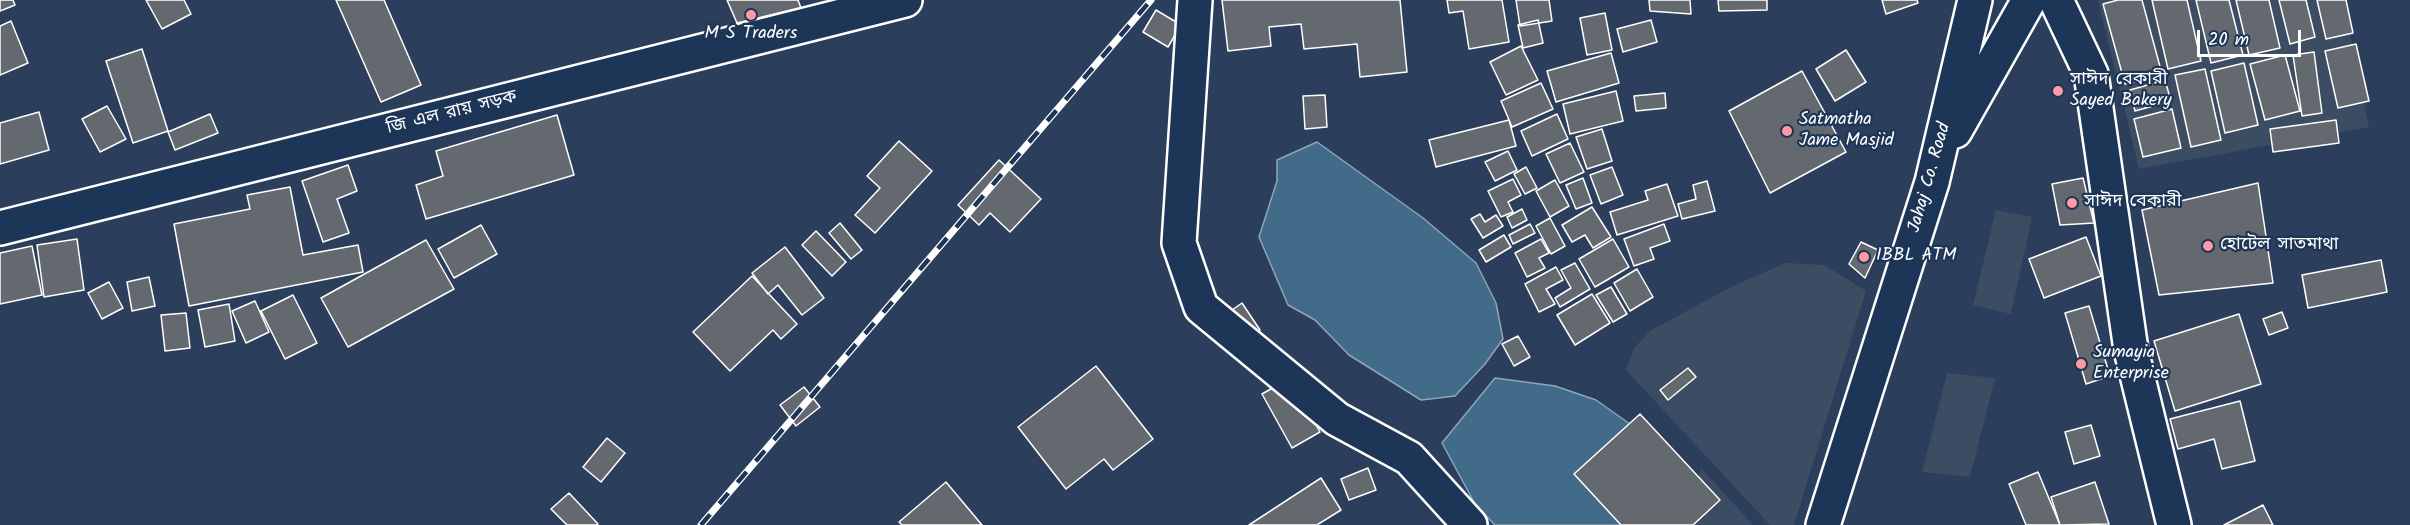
<!DOCTYPE html>
<meta charset="utf-8">
<style>
body{margin:0}
#map{position:relative;width:2410px;height:525px;overflow:hidden;background:#2b3f5c;font-family:Kalam,sans-serif}
canvas{display:block}
.scale{position:absolute;left:2197px;top:30px;width:104px;height:27px;box-sizing:border-box;border:3px solid #fff;border-top:0;padding-left:8px;font-size:18px;line-height:21px;white-space:nowrap;color:#fff;-webkit-text-stroke:4px #1d3557;paint-order:stroke}
</style>
<div id="map">
<canvas width="2410" height="525"></canvas>
<div class="scale">20 m</div>
</div>
<script>
const ctx = document.querySelector('canvas').getContext('2d');
ctx.lineJoin = 'round';
function fill(path, color) {
  ctx.fillStyle = color;
  ctx.fill(path, 'evenodd');
}
function stroke(path, color, width, dash) {
  ctx.strokeStyle = color;
  ctx.lineWidth = width;
  ctx.lineCap = dash ? 'butt' : 'round';
  ctx.setLineDash(dash || []);
  ctx.stroke(path);
}
function write(font, color, halo, rows, align = 'center') {
  ctx.font = font + ' Kalam,"Noto Sans Bengali",sans-serif';
  ctx.lineWidth = 4.5;
  ctx.setLineDash([]);
  ctx.textBaseline = 'middle';
  ctx.strokeStyle = halo;
  ctx.fillStyle = color;
  for (const [text, x, y, turn = 0] of rows) {
    ctx.save();
    ctx.translate(x, y);
    ctx.rotate((+turn || 0) * Math.PI / 180);
    ctx.textAlign = isNaN(turn) ? turn : align;
    if (halo) ctx.strokeText(text, 0, 0);
    ctx.fillText(text, 0, 0);
    ctx.restore();
  }
}
const built = new Path2D(`
 M2098,0H2343L2369,127L2139,169Z
 M1996,210L2032,217L2011,314L1973,305Z
 M1785,263L1824,265L1866,291L1794,525H1770L1626,370L1634,348L1650,331L1729,288Z
 M1947,373L1995,378L1970,477L1922,472Z
 M1701,468L1753,525H1685Z`);
const water = new Path2D(`
 M1317,142L1423,218L1476,263L1496,303L1503,339L1485,364L1455,396L1421,400L1349,355L1315,320L1288,305L1259,237L1277,181V160Z
 M1495,378L1555,386L1596,400L1637,429L1653,525H1495L1475,504L1442,443Z`);
const building = new Path2D(`
 M0,0H13L15,5L0,11Z
 M146,0H184L191,14L162,29Z
 M336,0H384L421,85L381,102Z
 M727,0H798L801,8L737,23Z
 M1222,0H1400L1407,72L1360,77L1357,44L1304,49L1301,24L1269,27L1271,46L1228,51Z
 M1447,0H1502L1509,42L1469,49L1463,11L1449,13Z
 M1516,0H1549L1552,21L1520,26Z
 M1649,0H1690L1691,14L1650,11Z
 M1718,0H1767V10L1719,11Z
 M1882,0H1917L1918,3L1886,14Z
 M2118,0H2142L2162,74L2125,84L2103,4Z
 M2152,0H2187L2201,61L2168,69Z
 M2196,0H2229L2243,55L2211,63Z
 M2236,0H2269L2280,48L2249,55Z
 M2279,0H2306L2315,37L2290,44Z
 M2317,0H2346L2353,33L2326,39Z
 M1156,10L1181,25L1168,47L1143,32Z
 M1605,13L1612,50L1587,55L1580,18Z
 M1538,20L1543,43L1523,48L1518,25Z
 M1651,20L1657,42L1623,52L1617,29Z
 M11,21L28,63L0,75V26Z
 M2356,44L2369,101L2338,108L2325,51Z
 M1521,46L1538,80L1506,95L1490,62Z
 M142,49L168,131L133,143L106,61Z
 M1846,50L1866,82L1835,101L1816,69Z
 M2314,52L2322,113L2302,116L2293,55Z
 M1611,53L1619,83L1556,102L1547,71Z
 M2285,55L2300,111L2265,120L2250,64Z
 M2244,63L2258,125L2225,133L2211,71Z
 M2205,69L2221,140L2191,147L2175,75Z
 M1802,71L1846,152L1770,193L1729,111Z
 M2165,80L2171,101L2135,111L2130,90Z
 M1541,83L1553,109L1512,127L1501,101Z
 M1616,91L1623,121L1570,134L1563,104Z
 M1665,93L1666,108L1636,111L1634,96Z
 M1325,95L1327,127L1305,129L1303,96Z
 M107,106L126,139L100,152L82,119Z
 M2172,109L2181,148L2143,157L2134,119Z
 M39,112L49,150L0,164V123Z
 M210,114L218,133L175,150L168,132Z
 M1557,114L1568,139L1532,156L1521,131Z
 M557,115L574,175L426,219L416,185L443,176L436,151Z
 M1509,120L1516,146L1436,167L1429,140Z
 M2336,120L2339,143L2273,152L2270,129Z
 M1602,129L1612,161L1587,169L1576,137Z
 M899,141L932,171L875,233L855,215L880,188L867,176Z
 M1570,143L1584,172L1560,183L1546,154Z
 M1508,151L1517,170L1495,181L1485,162Z
 M999,160L1041,199L1010,232L990,213L979,225L958,205Z
 M348,165L357,191L337,199L349,233L323,242L302,181Z
 M1526,167L1537,188L1525,194L1514,174Z
 M1612,167L1623,195L1601,204L1590,175Z
 M1583,178L1592,203L1576,209L1566,185Z
 M2083,178L2094,223L2060,225L2052,184Z
 M1513,179L1521,195L1508,202L1513,212L1501,217L1488,191Z
 M1555,180L1569,206L1550,217L1536,191Z
 M1707,181L1715,211L1682,219L1678,204L1696,199L1693,185Z
 M2258,183L2273,283L2159,295L2142,210Z
 M1667,184L1678,216L1617,235L1610,212L1648,200L1645,191Z
 M290,187L303,255L358,245L363,272L189,306L174,224L250,209L247,195Z
 M1592,207L1611,237L1593,248L1585,235L1572,242L1562,225Z
 M1522,209L1527,220L1512,228L1507,217Z
 M1480,214L1485,222L1496,215L1503,226L1483,238L1471,219Z
 M1550,218L1565,246L1551,254L1536,226Z
 M840,223L862,250L851,259L829,233Z
 M1530,224L1535,233L1513,244L1509,235Z
 M1664,224L1670,241L1650,248L1654,259L1634,266L1624,239Z
 M481,225L497,254L454,278L438,249Z
 M816,231L846,262L832,276L802,245Z
 M1504,235L1511,247L1486,262L1479,250Z
 M2086,237L2101,276L2044,298L2029,259Z
 M77,239L84,290L44,297L37,245Z
 M1541,239L1549,253L1539,258L1545,268L1527,277L1515,253Z
 M1613,239L1629,267L1595,287L1579,259Z
 M426,240L454,289L348,347L321,298Z
 M1861,242L1878,250L1865,278L1849,264Z
 M32,246L42,295L0,304V253Z
 M785,247L824,298L802,315L778,285L768,294L752,273Z
 M2381,260L2387,292L2308,308L2302,275Z
 M1575,263L1590,289L1560,307L1555,298L1571,288L1561,270Z
 M1556,267L1563,280L1546,289L1555,304L1539,312L1525,284Z
 M1637,269L1653,297L1630,311L1614,283Z
 M752,276L797,324L781,339L773,330L730,371L693,332Z
 M149,277L155,306L132,311L127,282Z
 M109,282L123,308L102,319L88,293Z
 M1611,287L1627,314L1613,322L1596,295Z
 M1592,294L1610,323L1575,345L1557,315Z
 M293,295L317,343L285,359L261,311Z
 M255,301L269,332L246,343L232,311Z
 M1242,303L1260,330L1243,341L1225,315Z
 M229,304L235,341L205,347L198,310Z
 M2089,306L2110,376L2086,384L2065,313Z
 M2282,312L2288,328L2269,335L2263,319Z
 M186,313L190,348L165,351L161,315Z
 M2239,314L2261,384L2175,411L2154,341Z
 M1518,336L1530,357L1514,366L1502,344Z
 M1096,366L1153,439L1113,470L1104,459L1066,489L1018,427Z
 M1688,368L1696,377L1668,400L1660,390Z
 M1290,378L1320,432L1292,448L1262,394Z
 M804,387L820,407L796,426L780,405Z
 M2240,401L2255,461L2222,469L2214,439L2178,449L2170,419Z
 M1640,414L1720,500L1693,525H1621L1574,474Z
 M2091,425L2100,456L2074,464L2065,432Z
 M607,438L625,453L601,482L583,467Z
 M1368,468L1376,490L1349,500L1341,479Z
 M2038,472L2060,525H2026L2009,484Z
 M1321,478L1341,510L1317,525H1249Z
 M946,482L982,525H902L899,522Z
 M2095,482L2109,524L2060,525L2051,497Z
 M569,493L598,524L597,525H567L551,509Z
 M2263,505L2273,525H2224Z`);
const minor = new Path2D(`
 M1195,0L1179,243L1201,307L1337,419L1409,458L1470,525`);
const major = new Path2D(`
 M2056,0L2091,74L2131,350L2174,525
 M0,228L905,0`);
const highway = new Path2D(`
 M1955,131L2029,0
 M1823,525L1932,182L1975,0`);
const rail = new Path2D(`
 M701,525L1151,0`);
const markers = [
 [751,15,6,"#ff9aa2"],
 [2058,91,6,"#ff9aa2"],
 [1787,131,6,"#ff9aa2"],
 [2072,203,6,"#ff9aa2"],
 [2208,246,6,"#ff9aa2"],
 [1864,257,6,"#ff9aa2"],
 [2081,364,6,"#ff9aa2"]
];
const poiNames = [
 ["M S Traders",751,35,"center"],
 ["সাঈদ বেকারী",2070,81],
 ["Sayed Bakery",2070,102],
 ["Satmatha",1799,121],
 ["Jame Masjid",1799,142],
 ["সাঈদ বেকারী",2084,203],
 ["হোটেল সাতমাথা",2220,246],
 ["IBBL ATM",1876,257],
 ["Sumayia",2093,354],
 ["Enterprise",2093,375]
];
const streetNames = [
 ["জি এল রায় সড়ক",452,114,-14],
 ["Jahaj Co. Road",1931,178,-74]
];
fill(built, '#3c4c62');
fill(water, '#426b8a');
stroke(water, '#8ea6b9', 1.5);
fill(building, '#64696f');
stroke(building, '#fff', 1.5);
stroke(minor, '#fff', 38);
stroke(major, '#fff', 38);
stroke(highway, '#fff', 38);
stroke(minor, '#1d3557', 33);
stroke(major, '#1d3557', 33);
stroke(highway, '#1d3557', 33);
stroke(rail, '#fff', 7);
stroke(rail, '#1d3557', 4.5, [14]);
for (const [x, y, r, color] of markers) {
  const dot = new Path2D();
  dot.arc(x, y, r, 0, 2 * Math.PI);
  ctx.fillStyle = color;
  ctx.fill(dot);
  stroke(dot, '#1d3557', 2);
}
write('18px', '#fff', '#1d3557', poiNames, 'left');
write('18px', '#fff', '#1d3557', streetNames);
</script>
